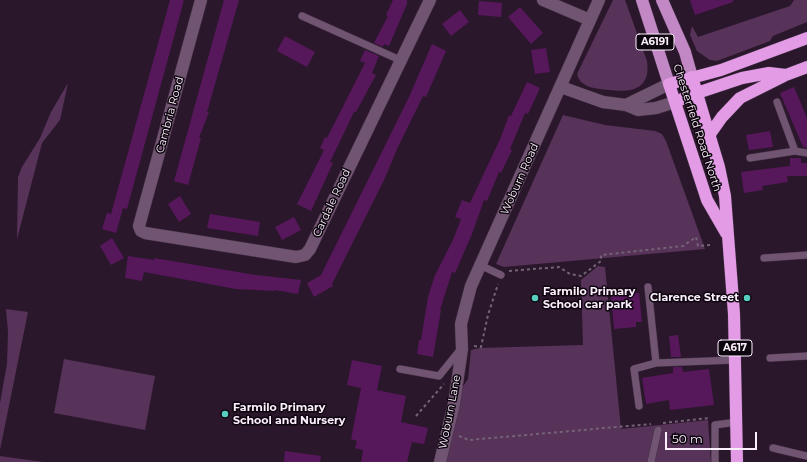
<!DOCTYPE html>
<style>
body{margin:0}
#map{position:relative;width:807px;height:462px;overflow:hidden;background:#2b172c;font-family:Montserrat,sans-serif}
canvas{display:block}
.scale{position:absolute;left:665px;top:432px;width:92px;height:18px;box-sizing:border-box;border:2px solid #fdf0fe;border-top:0;padding-left:5px;font-size:12px;line-height:14px;white-space:nowrap;color:#fdf0fe;-webkit-text-stroke:3px #0e060f;paint-order:stroke}
</style>
<div id="map">
<canvas width="807" height="462"></canvas>
<div class="scale">50 m</div>
</div>
<script>
const ctx = document.querySelector('canvas').getContext('2d');
ctx.lineJoin = 'round';
function fill(path, color) {
  ctx.fillStyle = color;
  ctx.fill(path, 'evenodd');
}
function stroke(path, color, width, dash) {
  ctx.strokeStyle = color;
  ctx.lineWidth = width;
  ctx.lineCap = dash ? 'butt' : 'round';
  ctx.setLineDash(dash || []);
  ctx.stroke(path);
}
function write(font, color, halo, rows, align = 'center') {
  ctx.font = font + ' Montserrat,sans-serif';
  ctx.lineWidth = 3;
  ctx.setLineDash([]);
  ctx.textBaseline = 'middle';
  ctx.strokeStyle = halo;
  ctx.fillStyle = color;
  for (const [text, x, y, turn = 0] of rows) {
    ctx.save();
    ctx.translate(x, y);
    ctx.rotate((+turn || 0) * Math.PI / 180);
    ctx.textAlign = isNaN(turn) ? turn : align;
    if (halo) ctx.strokeText(text, 0, 0);
    ctx.fillText(text, 0, 0);
    ctx.restore();
  }
}
const green = new Path2D(`
 M613,0H625L647,61C651,89 632,93 609,90C601,89 591,89 584,84C580,82 578,78 577,74Z
 M794,0H807V22L773,36L770,41L717,61L710,60L697,51L690,35L692,26L698,37L790,6Z
 M68,83L60,120L42,143L17,239L18,177L22,167L40,138L51,112Z
 M563,115L605,125L655,131L662,134L666,141L705,249L504,267L496,264Z
 M598,266L605,267L621,429L708,420L711,462H446L460,391L468,379L471,350L480,348L583,345L581,280Z
 M6,309L28,312L0,450V403L7,364L8,332Z
 M64,359L155,376L145,430L54,413Z
 M0,456L43,462H0Z`);
const building = new Path2D(`
 M170,0H184L127,209L123,208L116,233L102,229L107,213L111,214Z
 M224,0H239L207,112H209L199,138H201L188,185L174,181Z
 M393,0H407V4L389,46L384,44L383,47L374,43L388,16L386,15Z
 M690,0H733V2L695,15Z
 M479,1L502,3L501,17L478,15Z
 M520,7L543,33L531,44L508,17Z
 M460,10L469,22L451,36L442,24Z
 M285,36L315,52L307,67L277,51Z
 M432,44L446,51L426,97L423,96L398,147L384,180L332,284L333,286L314,297L307,283L321,275L409,97Z
 M546,48L550,72L535,74L531,50Z
 M365,50L379,56L372,73L376,75L356,112H354L330,162L333,163L311,211L297,204L324,150L320,148L325,137L327,138L365,63L360,61Z
 M527,82L540,88L528,114L525,113L510,149L512,150L501,173L499,172L487,201L484,200L472,234L455,273L452,272L440,310H441L433,357L417,354L419,340H421L428,297L435,275L453,240L461,219L455,217L462,200L470,203L501,137L509,115L511,116Z
 M794,87L807,118V148L803,147L780,93Z
 M770,131L773,147L749,150L746,135Z
 M790,158H801V163H807V176H787L788,182L762,186L763,190L744,193L741,172L790,166Z
 M180,196L191,214L179,222L168,204Z
 M210,214L260,222L258,236L207,228Z
 M294,217L301,230L282,240L275,227Z
 M112,238L124,258L111,265L100,246Z
 M128,256L154,260V258L256,275L301,280L298,294L275,290V291L236,289L144,272L142,281L125,278Z
 M639,293L642,322H636V327L614,329L611,296Z
 M678,335L681,357H671L669,336Z
 M352,360L382,366L377,390L406,396L401,422L428,428L424,444L412,442L407,462H361L363,450L355,448L357,441L351,439L361,388L347,385Z
 M673,367H682L683,372L709,369L714,405L670,410L669,400L646,404L642,378L673,373Z
 M285,451L321,456L320,462H284Z`);
const path = new Path2D(`
 M509,271L559,267L570,274L581,276L601,261V255L683,246L696,237L698,246L710,245
 M474,346L481,347L488,315L498,284
 M416,416L444,384
 M663,423L709,418
 M459,436L469,440L651,424`);
const lane = new Path2D(`
 M302,16L400,60
 M777,102L795,151
 M750,158L795,151L807,153
 M764,258L807,255
 M482,266L501,275
 M648,287L656,363
 M770,358L807,356
 M400,369L439,376L460,350
 M639,406L634,369L656,363L735,360
 M773,448L807,456
 M651,462L658,430
 M715,462V425L737,422`);
const street = new Path2D(`
 M201,0L139,226L141,231L145,233L296,257L305,255L310,249L430,0
 M543,0L590,20
 M561,87L603,102L626,105L638,110L656,108L675,102
 M626,105L669,84
 M440,462L454,404L462,349L461,324L471,286L599,0`);
const primary = new Path2D(`
 M642,0L669,84
 M662,0L685,52L692,77`);
const highway = new Path2D(`
 M692,77L719,167L725,196L734,314L737,462
 M675,102L697,93L742,78L769,73L786,75L807,67
 M710,134L722,117L740,98L784,76
 M726,233L707,200L669,84L721,70L807,38`);
const markers = [
 [535,298,4,"#57cec1"],
 [747,298,4,"#57cec1"],
 [225,414,4,"#57cec1"]
];
const shields = [
 [655,42,38],
 [735,348,34]
];
const shieldNames = [
 ["A6191",655,42],
 ["A617",735,348]
];
const streetNames = [
 ["Cambria Road",170,115,-75],
 ["Chesterfield Road North",697,128,72],
 ["Woburn Road",520,179,-66],
 ["Cardale Road",332,203,-65],
 ["Woburn Lane",450,412,-79]
];
const poiNames = [
 ["Farmilo Primary",543,292],
 ["School car park",543,305],
 ["Clarence Street",739,298,"right"],
 ["Farmilo Primary",233,408],
 ["School and Nursery",233,421]
];
fill(green, '#573259');
fill(building, '#57175b');
stroke(lane, '#443145', 8);
stroke(street, '#443145', 13);
stroke(primary, '#443145', 13);
stroke(highway, '#443145', 13);
stroke(path, '#746375', 2, [3, 3]);
stroke(lane, '#705471', 7);
stroke(street, '#705471', 12);
stroke(primary, '#c287c5', 12);
stroke(highway, '#e39be6', 12);
for (const [x, y, r, color] of markers) {
  const dot = new Path2D();
  dot.arc(x, y, r, 0, 2 * Math.PI);
  ctx.fillStyle = color;
  ctx.fill(dot);
  stroke(dot, '#0e060f', 1.5);
}
for (const [x, y, w] of shields) {
  const box = new Path2D();
  box.roundRect(x - w / 2, y - 8, w, 16, 3);
  ctx.fillStyle = '#0e060f';
  ctx.fill(box);
  stroke(box, '#fdf0fe', 1);
}
write('bold 10px', '#fdf0fe', null, shieldNames);
write('11px', '#fdf0fe', '#0e060f', streetNames);
write('bold 11px', '#fdf0fe', '#0e060f', poiNames, 'left');
</script>
